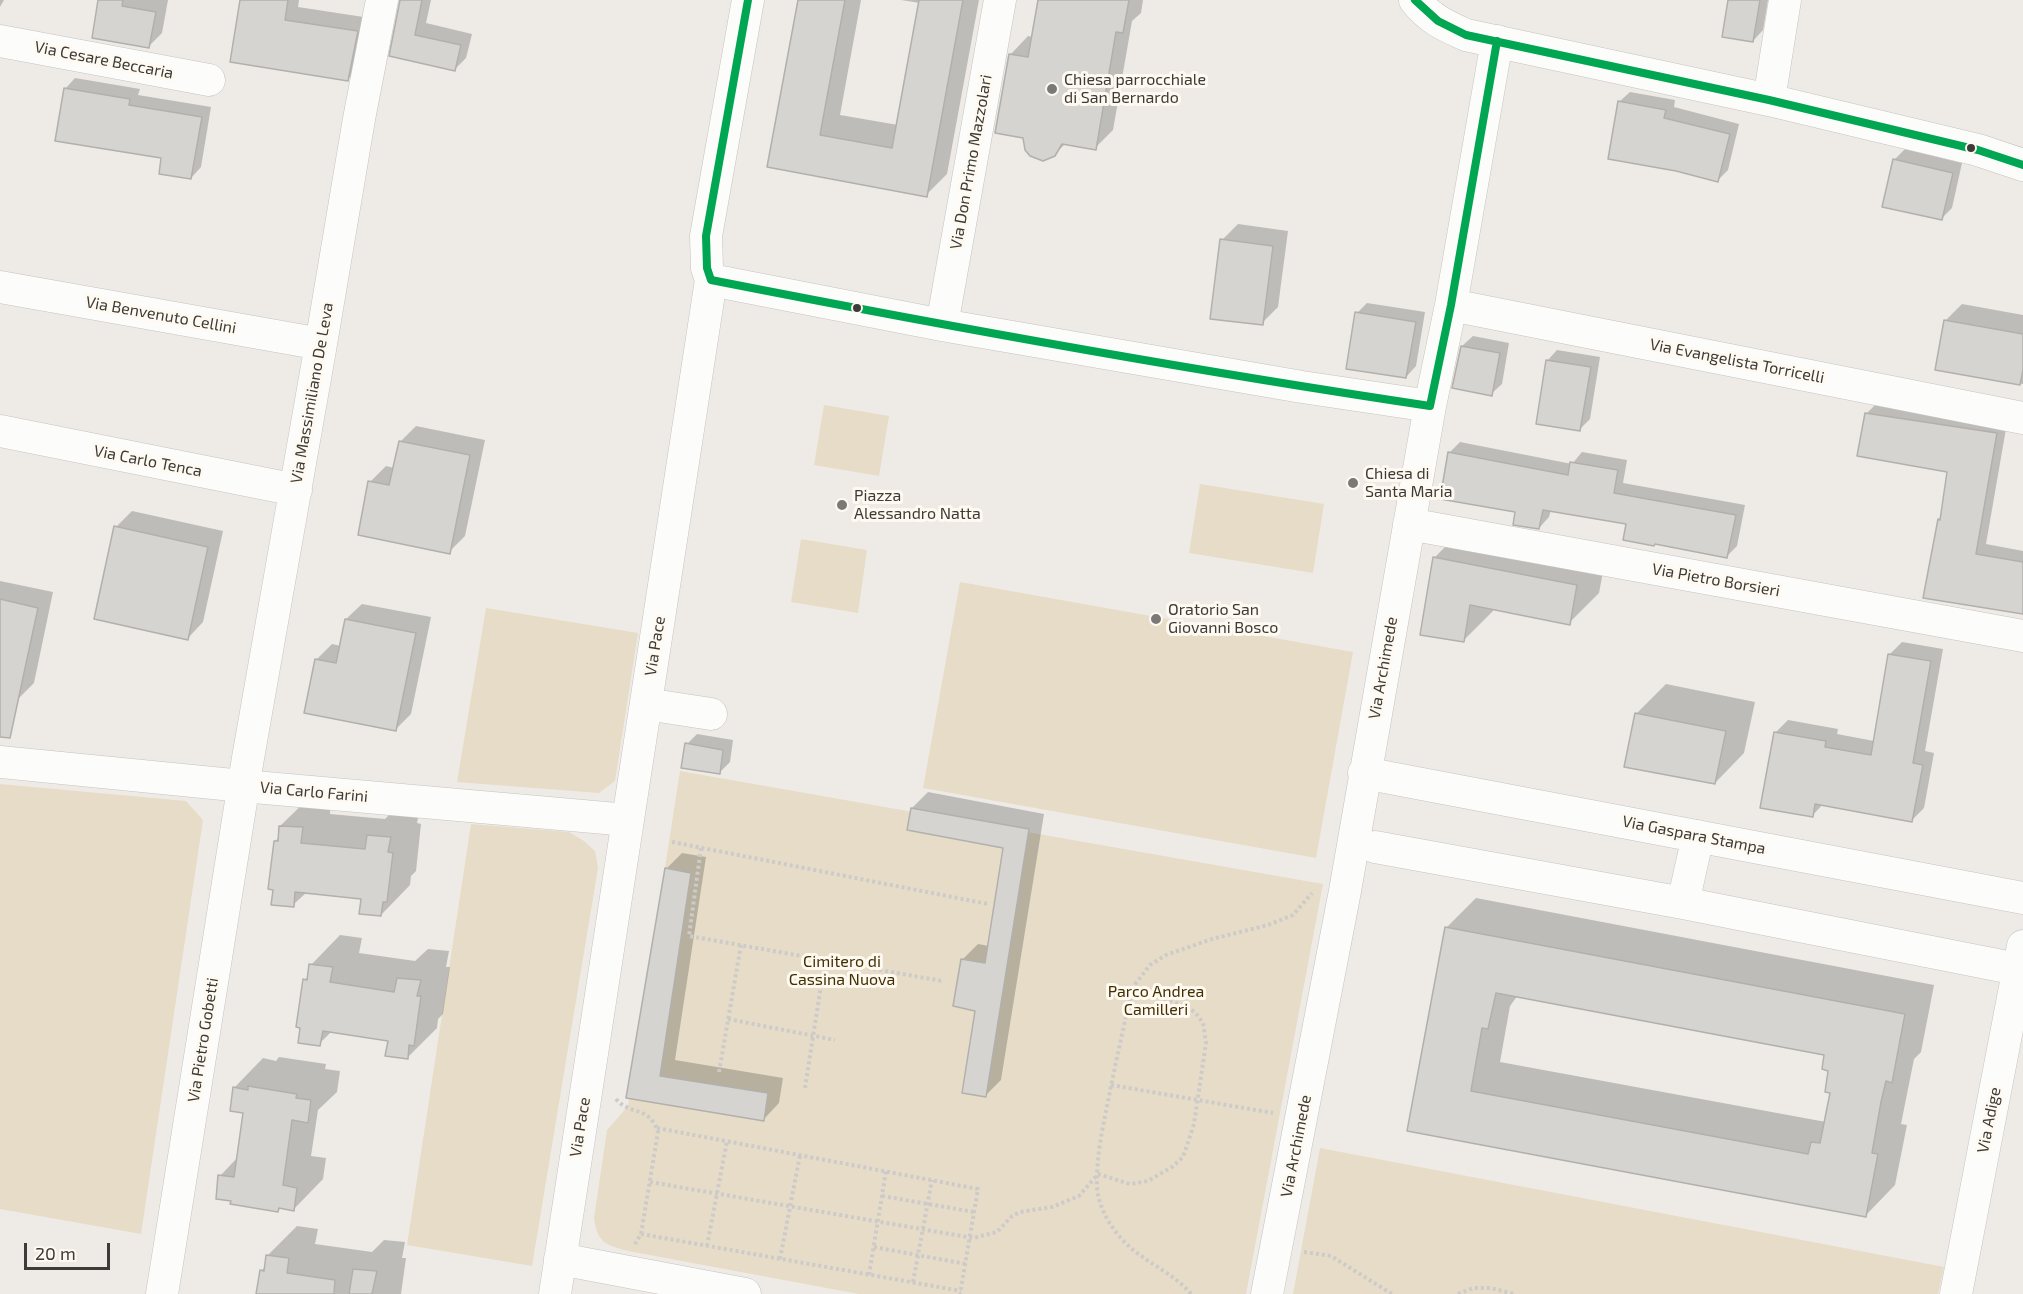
<!DOCTYPE html>
<style>
body{margin:0}
#map{position:relative;width:2023px;height:1294px;overflow:hidden;background:#eeebe6;font-family:"Exo 2",sans-serif}
canvas{display:block}
.scale{position:absolute;left:24px;top:1243px;width:86px;height:27px;box-sizing:border-box;border:3px solid #3d3b38;border-top:0;padding-left:8px;font-size:18px;line-height:21px;white-space:nowrap;color:#3d3b38;-webkit-text-stroke:4px #fffaf1;paint-order:stroke}
</style>
<div id="map">
<canvas width="2023" height="1294"></canvas>
<div class="scale">20 m</div>
</div>
<script>
const ctx = document.querySelector('canvas').getContext('2d');
ctx.lineJoin = 'round';
function fill(path, color) {
  ctx.fillStyle = color;
  ctx.fill(path, 'evenodd');
}
function stroke(path, color, width, dash) {
  ctx.strokeStyle = color;
  ctx.lineWidth = width;
  ctx.lineCap = dash ? 'butt' : 'round';
  ctx.setLineDash(dash || []);
  ctx.stroke(path);
}
function write(font, color, halo, rows, align = 'center') {
  ctx.font = font + ' "Exo 2",sans-serif';
  ctx.lineWidth = 6;
  ctx.setLineDash([]);
  ctx.textBaseline = 'middle';
  ctx.strokeStyle = halo;
  ctx.fillStyle = color;
  for (const [text, x, y, turn = 0] of rows) {
    ctx.save();
    ctx.translate(x, y);
    ctx.rotate((+turn || 0) * Math.PI / 180);
    ctx.textAlign = isNaN(turn) ? turn : align;
    if (halo) ctx.strokeText(text, 0, 0);
    ctx.fillText(text, 0, 0);
    ctx.restore();
  }
}
const green = new Path2D(`
 M824,405L889,416L879,476L814,465Z
 M1200,484L1324,504L1313,573L1189,553Z
 M801,539L867,550L858,613L791,602Z
 M960,582L1353,652L1316,858L923,788Z
 M486,608L638,633L615,781L599,793L457,782Z
 M680,771L1323,884L1246,1294H859L628,1251C606,1245 597,1243 594,1218L607,1130L628,1106Z
 M0,784L186,801L203,820L141,1234L0,1209Z
 M471,824L569,832L584,841L595,851L598,868L532,1266L407,1245Z
 M1320,1148L1944,1267L1938,1294H1293Z`);
const shadow = new Path2D(`
 M0,0H4L0,7Z
 M100,0H168L162,33L149,46Z
 M242,0H299L298,7L370,18L361,66L347,80Z
 M401,0H431L426,23L472,34L466,58L455,69L391,55Z
 M800,0H861L840,115L898,125L920,3L901,0H979L947,174L926,195L769,166Z
 M1040,0H1143L1141,13L1132,21L1113,130L1095,148L1066,143L1054,155L1010,55L1028,36L1033,37Z
 M1730,0H1768L1763,30L1753,41Z
 M75,78L140,89L138,95L211,107L201,167L191,178L65,89Z
 M1630,92L1675,100L1674,107L1739,124L1728,170L1718,180L1619,102Z
 M1905,149L1962,163L1952,208L1942,218L1894,160Z
 M1238,224L1288,231L1278,307L1262,323L1222,240Z
 M1367,303L1425,312L1416,366L1406,377L1357,313Z
 M1962,304L2023,315V384L1937,368L1946,320Z
 M1473,336L1509,343L1502,384L1491,394L1462,346Z
 M1557,350L1600,357L1590,419L1580,429L1547,361Z
 M1877,403L2007,423L1986,544L2023,551V613L1939,520L1941,518L1949,470L1867,413Z
 M416,426L485,440L465,536L449,552L370,482L386,466L394,468L400,442Z
 M1460,442L1572,464L1582,452L1627,460L1623,483L1745,505L1737,546L1727,556L1627,523L1551,510L1549,517L1539,528L1517,511L1441,497L1450,452Z
 M132,511L223,531L203,622L188,638L116,527Z
 M1464,528L1606,556L1599,593L1569,623L1493,608V611L1463,641L1435,557Z
 M0,581L53,592L34,683L18,699L0,695Z
 M362,604L431,617L411,714L395,730L316,660L332,644L341,646L346,619Z
 M1902,642L1943,649L1925,751L1934,753L1924,808L1911,821L1823,804L1812,816L1775,733L1788,720L1838,729L1837,734L1874,741L1889,655Z
 M1666,684L1755,702L1744,753L1715,783L1636,714Z
 M697,734L733,740L730,762L719,773L687,744Z
 M928,792L1044,814L1001,1080L985,1096L977,1010L962,960L978,944L989,946L1005,847L912,808Z
 M310,797L331,798L330,814L385,819L398,806L420,808L417,823L421,824L416,871L411,876L410,885L381,915L362,898L307,892L293,905L275,841L280,837V826Z
 M682,853L706,857L675,1060L783,1078L779,1103L764,1119L628,1097L666,869Z
 M1476,898L1934,985L1921,1052L1914,1059L1901,1124L1907,1125L1895,1185L1866,1215L1409,1130L1446,928ZM1518,995L1826,1053L1832,1092L1826,1122L1500,1062L1510,1006Z
 M340,935L362,938L359,953L415,961L428,949L449,951L446,967H450L443,1014L438,1019L437,1028L407,1058L390,1040L332,1031L319,1044L305,980L309,975L311,965Z
 M279,1057L326,1064L325,1069L340,1071L337,1092L318,1110L311,1156L326,1158L323,1179L294,1209L281,1207L278,1210L233,1199L220,1176L238,1157L245,1112L234,1088L263,1058L276,1061Z
 M297,1226L318,1229L315,1244L372,1252L384,1240L405,1242L402,1258H406L401,1294H258L261,1271L266,1266L267,1256Z`);
const building = new Path2D(`
 M98,0H123L122,6L156,12L149,48L92,38Z
 M240,0H288L285,20L358,31L348,81L230,62Z
 M400,0H422L415,35L461,45L455,71L389,56Z
 M798,0H845L820,135L892,148L919,0H963L927,197L767,167Z
 M1038,0H1129L1123,33L1116,32L1096,150L1062,144L1055,156L1043,161L1030,156L1025,150L1023,138L995,133L1009,54L1028,57Z
 M1728,0H1760L1753,42L1722,37Z
 M64,88L130,99L129,105L202,117L191,179L159,174L161,158L55,141Z
 M1618,101L1666,110L1664,118L1730,134L1718,182L1676,171L1608,159Z
 M1893,159L1953,173L1942,220L1882,207Z
 M1220,239L1273,246L1263,325L1210,319Z
 M1355,312L1416,322L1406,378L1346,369Z
 M1944,320L2023,334V370L2020,385L1935,370Z
 M1461,346L1500,353L1492,396L1452,388Z
 M1546,360L1591,367L1580,431L1536,424Z
 M1865,413L1997,433L1976,554L2023,562V614L1923,598L1938,519L1940,520L1947,472L1857,456Z
 M399,441L470,455L450,554L358,535L368,481L389,485Z
 M1448,452L1568,475L1570,462L1618,470L1614,493L1736,515L1727,558L1655,544L1654,546L1623,540L1626,524L1543,510L1539,529L1513,525L1515,512L1440,499Z
 M114,526L208,547L188,640L94,619Z
 M1433,557L1577,585L1570,625L1470,605L1464,642L1420,635Z
 M0,599L38,608L10,738L0,737Z
 M345,619L416,633L396,731L304,713L315,659L336,663Z
 M1888,654L1931,661L1913,763L1923,765L1912,822L1815,804L1813,817L1760,808L1774,732L1826,741L1825,747L1871,755Z
 M1635,713L1726,731L1715,784L1624,767Z
 M685,743L723,750L720,774L681,768Z
 M911,808L1029,829L986,1097L962,1093L975,1011L953,1006L961,959L985,963L1003,848L907,830Z
 M279,826L303,827L301,843L365,849L367,835L391,837L388,852L393,853L387,902H383L381,916L359,914L361,899L295,892L294,907L271,905L273,890L268,889L274,841H278Z
 M665,868L691,873L660,1076L768,1093L764,1121L626,1098Z
 M1445,927L1905,1014L1892,1083L1886,1081L1881,1102L1872,1153L1878,1154L1866,1217L1407,1131ZM1496,993L1824,1055L1822,1069L1828,1071L1825,1092L1830,1093L1820,1143L1811,1142L1808,1154L1471,1091L1482,1028L1488,1029Z
 M309,964L333,967L330,982L394,992L397,978L421,980L417,996H421L414,1046L409,1045L408,1059L385,1056L388,1041L323,1031L320,1046L298,1043L300,1028L296,1027L303,979L307,980Z
 M248,1086L297,1094L296,1098L311,1100L308,1123L292,1120L283,1185L297,1188L294,1211L279,1208L278,1212L230,1204L231,1201L216,1199L218,1175L234,1177L243,1113L230,1111L233,1087L248,1090Z
 M266,1255L289,1258L287,1273L335,1280L334,1294H256L260,1270L264,1271Z
 M353,1269L377,1271L372,1294H349Z`);
const path = new Path2D(`
 M672,842L988,904
 M701,848L689,936L942,981
 M728,1019L835,1040
 M719,1072L741,945
 M1111,1085L1273,1113
 M805,1088L825,960
 M616,1099C630,1116 649,1105 658,1132L641,1234L635,1244
 M657,1128L978,1189L960,1294
 M650,1182L973,1238L997,1232L1012,1216L1020,1212L1052,1207L1079,1196L1098,1174L1130,1184L1148,1181L1172,1167L1183,1157L1194,1124L1206,1043L1203,1023L1195,1012L1182,1005L1134,989
 M882,1196L974,1212
 M641,1234L961,1291
 M707,1246L727,1141
 M874,1247L966,1264
 M1304,1252L1331,1256L1392,1294
 M780,1259L800,1155
 M869,1275L886,1171
 M913,1282L932,1180
 M1191,1294C1171,1270 1141,1262 1120,1237C1108,1223 1099,1207 1097,1188C1096,1162 1101,1136 1106,1111C1113,1075 1121,1039 1129,1003L1136,983L1150,965L1166,955L1212,939L1268,925L1293,915L1312,893
 M1458,1294L1473,1288H1491L1514,1294`);
const minor = new Path2D(`
 M1415,0C1430,19 1444,25 1466,35L1769,100L1978,150L2023,165
 M0,41L209,80
 M1769,100L1785,0
 M711,280L942,325L1302,387L1430,406
 M0,287L321,344
 M1451,305L2023,418
 M942,325L1000,0
 M0,431L296,490
 M1409,524L2023,636
 M646,704L711,714
 M0,762L243,786L628,820
 M1364,773L2023,898
 M1375,847L1683,903L2002,966
 M1683,903L1698,836
 M560,1259L745,1294
 M162,1294L248,758L321,344L359,119L382,0
 M555,1294L711,280L707,268L706,236L748,0
 M1267,1294L1345,891L1430,406L1451,305L1497,41
 M1956,1294L2023,946`);
const bus1 = new Path2D(`
 M748,0L706,236L707,268L711,280C950,327 1189,370 1430,406L1451,305L1497,41
 M1415,0L1438,21L1466,35L1769,100L1978,150L2023,165`);
const markers = [
 [1052,89,6,"#7b7975"],
 [1971,148,5,"#3d3b38"],
 [857,308,5,"#3d3b38"],
 [1353,483,6,"#7b7975"],
 [842,505,6,"#7b7975"],
 [1156,619,6,"#7b7975"]
];
const streetNames = [
 ["Via Cesare Beccaria",104,60,11],
 ["Via Don Primo Mazzolari",971,162,-80],
 ["Via Benvenuto Cellini",161,315,10],
 ["Via Evangelista Torricelli",1737,361,11],
 ["Via Massimiliano De Leva",312,393,-80],
 ["Via Carlo Tenca",148,461,11],
 ["Via Pietro Borsieri",1716,580,10],
 ["Via Pace",655,646,-81],
 ["Via Archimede",1383,668,-80],
 ["Via Carlo Farini",314,792,5],
 ["Via Gaspara Stampa",1694,835,11],
 ["Via Pietro Gobetti",203,1040,-81],
 ["Via Adige",1989,1120,-79],
 ["Via Pace",580,1127,-81],
 ["Via Archimede",1296,1146,-79]
];
const poiNames = [
 ["Chiesa parrocchiale",1064,80],
 ["di San Bernardo",1064,98],
 ["Chiesa di",1365,474],
 ["Santa Maria",1365,492],
 ["Piazza",854,496],
 ["Alessandro Natta",854,514],
 ["Oratorio San",1168,610],
 ["Giovanni Bosco",1168,628]
];
const parkNames = [
 ["Cimitero di",842,962],
 ["Cassina Nuova",842,980],
 ["Parco Andrea",1156,992],
 ["Camilleri",1156,1010]
];
fill(green, '#e7dcc7');
fill(shadow, '#0003');
fill(building, '#d6d4d1');
stroke(building, '#b2b0ac', 1.5);
stroke(minor, '#c5c3c0', 33);
stroke(path, '#cdcbca', 4, [3, 3]);
stroke(minor, '#fcfcfb', 32);
stroke(bus1, '#00a651', 8);
for (const [x, y, r, color] of markers) {
  const dot = new Path2D();
  dot.arc(x, y, r, 0, 2 * Math.PI);
  ctx.fillStyle = color;
  ctx.fill(dot);
  stroke(dot, '#fffaf1', 2);
}
write('16px', '#3d3b38', '#fffaf1', streetNames);
write('16px', '#3d3b38', '#fffaf1', poiNames, 'left');
write('16px', '#422e00', '#fffaf1', parkNames);
</script>
